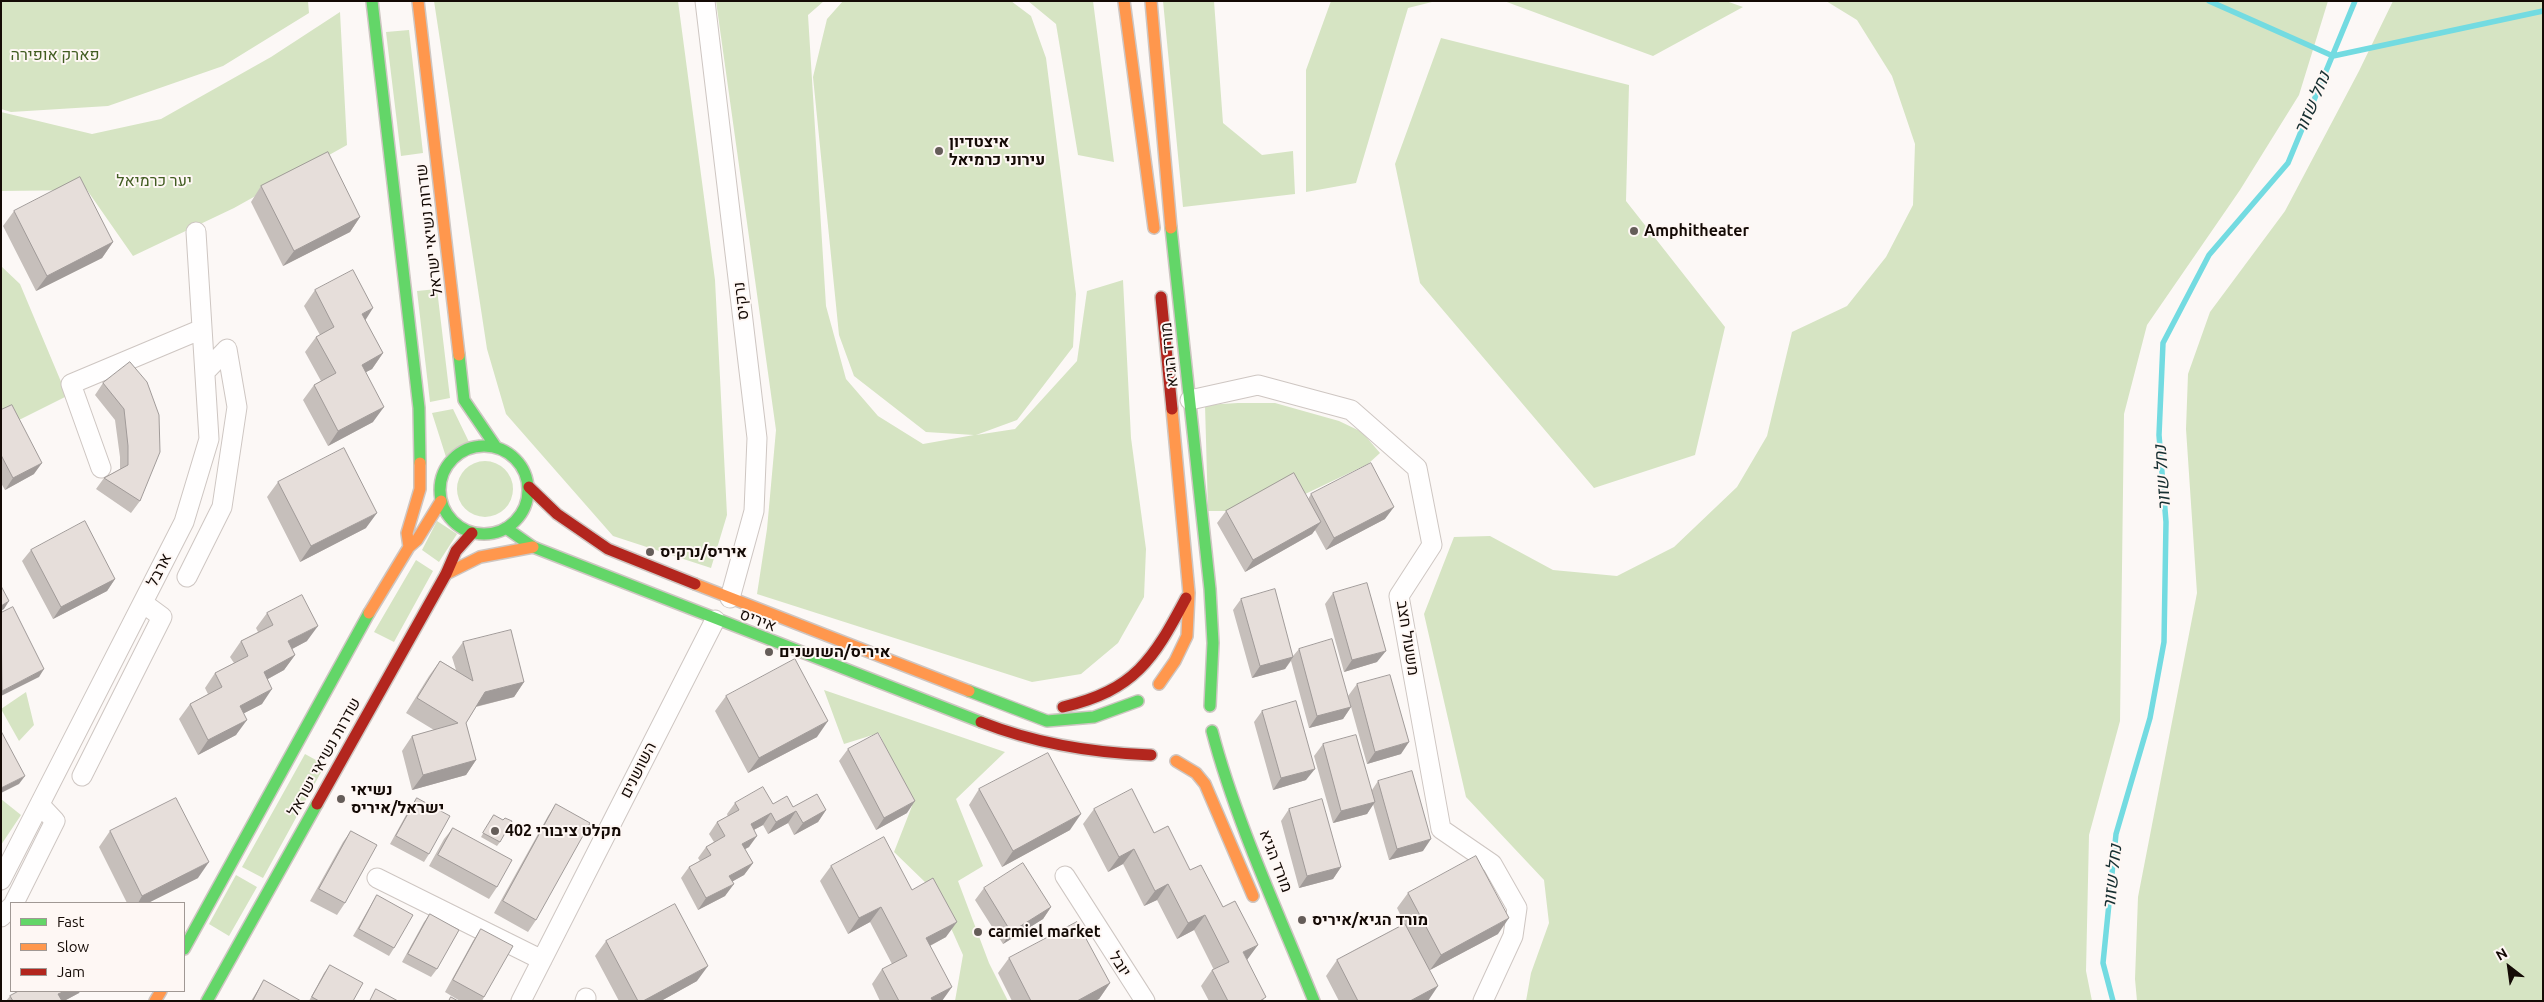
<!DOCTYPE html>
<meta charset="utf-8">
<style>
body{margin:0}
#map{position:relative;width:2544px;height:1002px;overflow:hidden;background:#fcf8f6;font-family:Ubuntu,sans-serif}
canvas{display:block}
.frame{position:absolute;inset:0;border:2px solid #140a05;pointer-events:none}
.legend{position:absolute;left:10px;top:902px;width:175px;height:90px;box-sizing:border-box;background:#fef7f4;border:1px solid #a09894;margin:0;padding:6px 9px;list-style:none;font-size:15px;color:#140a05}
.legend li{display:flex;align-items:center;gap:10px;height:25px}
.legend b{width:25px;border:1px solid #a09894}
.north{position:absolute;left:2484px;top:942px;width:50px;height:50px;-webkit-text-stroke:4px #fef7f4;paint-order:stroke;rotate:330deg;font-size:14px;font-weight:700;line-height:20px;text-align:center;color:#140a05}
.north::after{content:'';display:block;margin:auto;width:18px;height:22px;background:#140a05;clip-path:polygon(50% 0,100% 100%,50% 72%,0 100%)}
</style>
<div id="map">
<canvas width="2544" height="1002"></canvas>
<div class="frame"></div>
<ul class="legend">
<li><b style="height:6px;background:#63d668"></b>Fast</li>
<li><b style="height:6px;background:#ff974d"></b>Slow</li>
<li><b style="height:6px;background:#b3261e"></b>Jam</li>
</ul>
<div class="north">N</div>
</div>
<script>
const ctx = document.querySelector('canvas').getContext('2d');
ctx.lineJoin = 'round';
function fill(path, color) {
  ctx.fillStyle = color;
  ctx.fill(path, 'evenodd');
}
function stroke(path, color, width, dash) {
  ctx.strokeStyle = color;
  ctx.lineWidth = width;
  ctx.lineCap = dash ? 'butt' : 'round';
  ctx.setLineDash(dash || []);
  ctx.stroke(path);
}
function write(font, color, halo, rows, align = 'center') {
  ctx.font = font + ' Ubuntu,Heebo,sans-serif';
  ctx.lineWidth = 4;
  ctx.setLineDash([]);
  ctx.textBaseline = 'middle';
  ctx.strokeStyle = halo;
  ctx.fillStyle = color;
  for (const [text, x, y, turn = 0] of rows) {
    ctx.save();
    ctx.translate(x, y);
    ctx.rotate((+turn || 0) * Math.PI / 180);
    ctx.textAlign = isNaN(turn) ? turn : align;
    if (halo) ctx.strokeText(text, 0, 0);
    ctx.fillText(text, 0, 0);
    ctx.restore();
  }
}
const green = new Path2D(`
 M1,1H308L309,13L223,66L108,106L11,112L1,109Z
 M434,1H678L715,280L727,515L711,568L613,536L506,414L487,349Z
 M716,1H824L808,15L826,306L846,379L878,416L923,444L974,435L926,432L854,376L839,335L813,77L827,19L843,1H1011L1031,16L1046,58L1076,294L1073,347L1017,420L976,435L1015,429L1077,361L1087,291L1123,280L1131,438L1146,549L1144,597L1118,643L1081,674L1032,682L757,594L767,529L776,430Z
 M1028,1H1093L1114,162L1078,155L1056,24Z
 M1163,1H1214L1223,123L1262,155L1293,151L1295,194L1183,207Z
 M1331,1H1436L1408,8L1356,183L1306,192V70Z
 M1504,1H1726L1743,7L1653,56Z
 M1826,1H2328L2299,95L2240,190L2147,325L2124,414L2120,721L2089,835L2086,971L2092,1001H1526L1531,973L1549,923L1544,880L1466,797L1424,614L1454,537L1490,536L1553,570L1617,576L1674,547L1737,487L1767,436L1792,332L1847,306L1886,257L1913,205L1915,144L1892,76L1857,20Z
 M2393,1H2543V1001H2137L2135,979L2138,897L2197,593L2186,429L2188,374L2210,312L2285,211L2359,71Z
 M340,12L347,145L234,208L133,256L87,190L1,191V112L92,134L161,119L271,57Z
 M409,30L423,153L401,156L386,32Z
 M1441,38L1629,85L1626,201L1725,327L1695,455L1594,488L1420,283L1395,164Z
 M1,266L20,284L67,396L1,429Z
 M437,289L450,398L430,402L417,291Z
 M1238,403H1275L1339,421L1362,432L1380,453L1368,464L1301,496L1226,511H1208L1205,405Z
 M453,409L469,442L446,457L432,413Z
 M457 489a28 28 0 1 1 56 0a28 28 0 1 1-56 0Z
 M437,521L457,534L439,562L422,550Z
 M416,560L433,571L394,642L374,632Z
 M824,690L1005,752L956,799L983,866L958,881L989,963L1008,1001H955L963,955L938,899L926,883L894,852L912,806L879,733L844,744Z
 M26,692L34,725L19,741L1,709Z
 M305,754L325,765L263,878L242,867Z
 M1,799L21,815L1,845Z
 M236,875L257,887L229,936L209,924Z`);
const stream = new Path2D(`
 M2209,1L2333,56L2543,11
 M2113,1001L2103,963L2116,834L2150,718L2164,642L2166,522L2159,435L2163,343L2209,255L2288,163L2355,1`);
const street = new Path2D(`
 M705,1L757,438L754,511L730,598
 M1190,400L1258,385L1351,410L1417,468L1432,545L1399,596L1441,829L1492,864L1517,908L1513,936L1483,1001
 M101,468L71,384L202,329
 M187,577L222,507L237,407L227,349L205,372
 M82,776L162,617L143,603
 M1065,876L1145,1001
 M377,878L542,960
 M1,880L184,522L209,439L196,232
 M14,903L55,821L40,805
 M1,917L11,907
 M521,1001L715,620
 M585,1001L586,998`);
const fast = new Path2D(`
 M372,1L419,408L420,463
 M1171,228L1210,589L1213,643L1210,706
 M459,355L464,400L496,447
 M440 490a44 44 0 1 1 88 0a44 44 0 1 1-88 0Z
 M506,528L533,547L981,722
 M969,691L1047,721L1094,717L1138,701
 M1212,731C1236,822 1279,914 1314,1001
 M184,949L369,613
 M207,1001L317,804`);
const slow = new Path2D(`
 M418,1L459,355
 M1124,1L1154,228
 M1151,1L1171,228
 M409,547L407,533L420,489V463
 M446,574L480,557L533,547
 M695,584L969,691
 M369,613L409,547L417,540L441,501
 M1159,684L1175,661L1187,636L1189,593L1172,409
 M1176,761L1196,773L1205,784L1253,896
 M155,1001L161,991`);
const jam = new Path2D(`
 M1161,297L1172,409
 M529,487L557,514L608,549L695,584
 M1063,707C1135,690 1153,660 1186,598
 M981,722C1034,743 1094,753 1151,755
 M317,804L446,574L456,551L472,533`);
const wall = new Path2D(`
 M261,186L360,217L350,232L283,266L251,202Z
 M14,211L113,242L102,258L36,291L3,226Z
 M315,290L365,320L383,353L372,369L366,372L373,422L328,446L303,400L314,385L321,381L305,352L316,337L320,335L304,306Z
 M130,362L140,501L131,513L96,489L104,478L120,469V457L115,420L95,395L103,383Z
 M1,410L34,474L5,490L1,483Z
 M278,482L366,528L300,562L267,497Z
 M1311,494L1385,519L1326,550L1315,530L1312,534L1245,572L1217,523L1226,511L1308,499Z
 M31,550L115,579L107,591L53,619L22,561Z
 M1333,593L1377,662L1344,672L1325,604Z
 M1241,599L1293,656L1299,649L1351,707L1343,719L1309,728L1291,661L1285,669L1252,678L1233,610Z
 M267,613L307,641L292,649L295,655L284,670L268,679L262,704L244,713L236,735L198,755L179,719L190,704L208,694L205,688L215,673L234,663L230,657L241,641L258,632L256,628Z
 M463,642L524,682L514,697L476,707L466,723L476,760L466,775L412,790L402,751L412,736L434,730L406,713L429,676L440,661L456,670L452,657Z
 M1357,684L1401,754L1367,764L1348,696Z
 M726,696L817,737L748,773L715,711Z
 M1262,711L1306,780L1273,790L1254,722Z
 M1323,744L1372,790L1378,781L1423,851L1389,860L1373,804L1367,814L1333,823L1314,756Z
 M848,749L907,813L876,830L839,761Z
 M979,789L1070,830L1002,867L969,805Z
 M417,798L429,854L424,862L390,844L411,806Z
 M735,803L773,804L793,807L826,810L818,822L794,835L788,823L768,834L763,825L754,830L749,847L745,849L753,863L744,875L732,881L725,896L698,910L681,878L689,867L700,861L698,858L706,847L714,842L709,834L717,822L728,817L727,814Z
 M556,804L536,920L528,932L494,913L548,816Z
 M1094,809L1154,833L1190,870L1247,960L1264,1001H1209L1201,986L1212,970H1214L1194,930L1177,939L1157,900L1144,906L1123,864L1108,872L1083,824Z
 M1289,809L1341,867L1333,879L1299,888L1281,821Z
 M494,815L500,842L497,846L481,837Z
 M453,828L497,887L489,899L429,866L444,839Z
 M110,831L198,878L148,903H127L99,847Z
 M351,831L345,903L337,915L310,901L343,842Z
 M831,866L912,890L946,937L930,946L942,1001H880L872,984L882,969L892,964L870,922L848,934L820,881Z
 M984,888L1051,907L1043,919L1003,944L975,900Z
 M1408,893L1498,934L1430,970L1428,1001H1339L1326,976L1337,960L1405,924L1397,908Z
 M377,895L394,948L389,956L353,936L372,903Z
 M430,914L437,969L431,977L402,962L424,922Z
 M481,929L484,997L482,1001H460L445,992L473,941Z
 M606,941L697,981L661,1001H619L595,956Z
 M1009,958L1110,983L1099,999L1095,1001H1012L998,973Z
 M330,965L353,1001H309L324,973Z
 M264,980L301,1001H251Z
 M19,991H80L79,993L64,1001H6L10,996Z`);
const shadedWall = new Path2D(`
 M360,217L350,232L283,266L294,251Z
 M113,242L102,258L36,291L47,276Z
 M373,308L363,324L362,314Z
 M383,353L372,369L351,380L362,365Z
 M384,407L373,422L328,446L338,431Z
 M42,463L34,474L5,490L13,478Z
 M1394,507L1385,519L1326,550L1334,538Z
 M377,513L366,528L300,562L311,546Z
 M1321,522L1312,534L1245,572L1253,560Z
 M115,579L107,591L53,619L61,607Z
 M9,601L4,609L1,611V606Z
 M318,626L307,641L277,657L288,641Z
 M1386,651L1377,662L1344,672L1352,660Z
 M295,655L284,670L253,687L264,672Z
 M1293,657L1285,669L1252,678L1260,666Z
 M44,669L39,677L1,696L2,691Z
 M524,682L514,697L474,707L485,692Z
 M272,689L262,704L229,721L240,706Z
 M1351,707L1343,719L1309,728L1317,716Z
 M247,720L236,735L198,755L208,740Z
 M828,721L817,737L748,773L759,758Z
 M1409,742L1401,754L1367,764L1375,752Z
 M476,760L466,775L412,790L423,775Z
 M1315,769L1306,780L1273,790L1281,778Z
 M25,776L19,784L1,793V788Z
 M915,801L907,813L876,830L884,818Z
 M1375,802L1367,814L1333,823L1341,811Z
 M826,810L818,822L794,835L803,823Z
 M796,811L788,823L768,834L776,822Z
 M771,813L763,825L742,836L751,824Z
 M1081,814L1070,830L1002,867L1013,851Z
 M757,836L749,847L734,855L742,844Z
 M1431,839L1423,851L1389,860L1397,849Z
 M1134,849L1123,864L1108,872L1119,857Z
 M209,862L198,878L148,903H138L142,896Z
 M753,863L744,875L721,888L729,876Z
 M1341,867L1333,879L1299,888L1307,876Z
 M734,884L725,896L698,910L706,898Z
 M1168,884L1157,900L1144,906L1155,891Z
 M881,907L870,922L848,934L859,918Z
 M1051,907L1043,919L1003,944L1011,932Z
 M1205,915L1194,930L1177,939L1188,923Z
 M1509,918L1498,934L1430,970L1441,955Z
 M957,922L946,937L916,953L926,938Z
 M1258,945L1247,960L1243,952Z
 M708,966L697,981L661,1001H643Z
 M1110,983L1099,999L1095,1001H1077Z
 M1438,986L1428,1001H1410Z
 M952,987L942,1001H929L931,998Z
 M65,991H80L79,993L64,1001H54L58,994Z`);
const building = new Path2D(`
 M328,152L360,217L294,251L261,186Z
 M80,177L113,242L47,276L14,211Z
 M353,270L373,308L362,314L383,353L362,365L384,407L338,431L314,385L336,373L316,337L334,327L315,290Z
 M130,362L147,382L159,415L160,452L140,501L104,478L128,465V446L124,409L103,383Z
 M12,405L42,463L13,478L1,455V410Z
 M344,448L377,513L311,546L278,482Z
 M1371,463L1394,507L1334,538L1311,494Z
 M1294,473L1321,522L1253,560L1226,511Z
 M85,521L115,579L61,607L31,550Z
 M1367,583L1386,651L1352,660L1333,593Z
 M1,586L9,601L1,606Z
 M1275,589L1293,657L1260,666L1241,599Z
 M302,595L318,626L288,641L295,655L264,672L272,689L240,706L247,720L208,740L190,704L222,687L215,673L248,656L241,641L273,625L267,613Z
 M13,607L44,669L2,691L1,613Z
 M511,630L524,682L485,692L466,723L476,760L423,775L412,736L458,723L417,698L440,661L473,681L463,642Z
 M1332,639L1351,707L1317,716L1299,649Z
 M795,659L828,721L759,758L726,696Z
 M1390,675L1409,742L1375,752L1357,684Z
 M1296,701L1315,769L1281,778L1262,711Z
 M1,731L25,776L1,788Z
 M878,733L915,801L884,818L848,749Z
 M1356,735L1375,802L1341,811L1323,744Z
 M1048,753L1081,814L1013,851L979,789Z
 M1412,771L1431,839L1397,849L1378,781Z
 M763,787L773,804L787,796L793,807L817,794L826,810L803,823L796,811L776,822L771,813L751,824L757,836L742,844L753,863L729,876L734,884L706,898L689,867L711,855L706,847L725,836L717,822L739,810L735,803Z
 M1132,789L1154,833L1168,826L1190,870L1201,865L1223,907L1235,901L1258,945L1243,952L1266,997L1260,1001H1228L1212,970L1229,962L1205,915L1188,923L1168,884L1155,891L1134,849L1119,857L1094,809Z
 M176,798L209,862L142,896L110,831Z
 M417,798L450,816L429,854L396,836Z
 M1322,799L1341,867L1307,876L1289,809Z
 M556,804L590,823L536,920L503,901Z
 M494,815L503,820L505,818L512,821L500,842L483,833Z
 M453,828L512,860L497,887L438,855Z
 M351,831L377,845L345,903L319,889Z
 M884,837L912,890L933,878L957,922L926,938L952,987L931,998L933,1001H899L882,969L907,956L881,907L859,918L831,866Z
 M1476,856L1509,918L1441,955L1408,893Z
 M1023,863L1051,907L1011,932L984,888Z
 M377,895L413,915L394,948L359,929Z
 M675,904L708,966L643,1001H638L606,941Z
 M430,914L459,930L437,969L408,954Z
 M1077,922L1110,983L1077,1001H1031L1009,958Z
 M1405,924L1438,986L1410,1001H1358L1337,960Z
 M481,929L513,946L484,997L453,980Z
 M330,965L363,983L353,1001H319L312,997Z
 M264,980L301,1001H253Z
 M376,989L398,1001H370Z
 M19,991H65L58,994L62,1001H13L10,996Z
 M451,997L458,1001H449Z`);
const markers = [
 [939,151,5,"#655d59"],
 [1634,231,5,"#655d59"],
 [650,552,5,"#655d59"],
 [769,652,5,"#655d59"],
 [341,799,5,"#655d59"],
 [495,831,5,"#655d59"],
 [1302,920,5,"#655d59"],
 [978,932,5,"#655d59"]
];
const parkNames = [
 ["פארק אופירה",55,55],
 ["יער כרמיאל",154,181]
];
const poiNames = [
 ["איצטדיון",949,142],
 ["עירוני כרמיאל",949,160],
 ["Amphitheater",1644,231],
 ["איריס/נרקיס",660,552],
 ["איריס/השושנים",779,652],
 ["נשיאי",351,790],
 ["ישראל/איריס",351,808],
 ["מקלט ציבורי 402",505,831],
 ["מורד הגיא/איריס",1312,920],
 ["carmiel market",988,932]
];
const streetNames = [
 ["שדרות נשיאי ישראל",429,230,-97],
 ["נרקיס",741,301,-97],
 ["מורד הגיא",1169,355,-96],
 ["ארבל",159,570,-63],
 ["איריס",758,620,21],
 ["משעול חצב",1408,638,81],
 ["שדרות נשיאי ישראל",324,757,-61],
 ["השושנים",638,770,-63],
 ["מורד הגיא",1276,861,69],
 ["יובל",1120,964,58]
];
const waterNames = [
 ["נחל שזור",2312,103,-67],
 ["נחל שזור",2162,478,-94],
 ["נחל שזור",2112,877,-84]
];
fill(green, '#d6e4c3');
stroke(stream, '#73dbe1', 5.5);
stroke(street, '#cec6c2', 21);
stroke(fast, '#cec6c2', 14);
stroke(slow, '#cec6c2', 14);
stroke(jam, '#cec6c2', 14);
stroke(street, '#fffefe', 19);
stroke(fast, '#63d668', 11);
stroke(slow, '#ff974d', 11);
stroke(jam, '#b3261e', 11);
fill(wall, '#c6bfbb');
fill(shadedWall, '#a19b99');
fill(building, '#e6deda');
stroke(building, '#a19b99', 1);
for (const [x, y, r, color] of markers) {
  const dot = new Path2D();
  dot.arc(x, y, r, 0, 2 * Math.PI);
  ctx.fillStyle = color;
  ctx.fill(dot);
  stroke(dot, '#fef7f4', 2);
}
write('16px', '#425d22', '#fef7f4', parkNames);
write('bold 16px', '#140a05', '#fef7f4', poiNames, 'left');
write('16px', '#140a05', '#fef7f4', streetNames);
write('italic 18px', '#162e30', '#fef7f4', waterNames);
</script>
